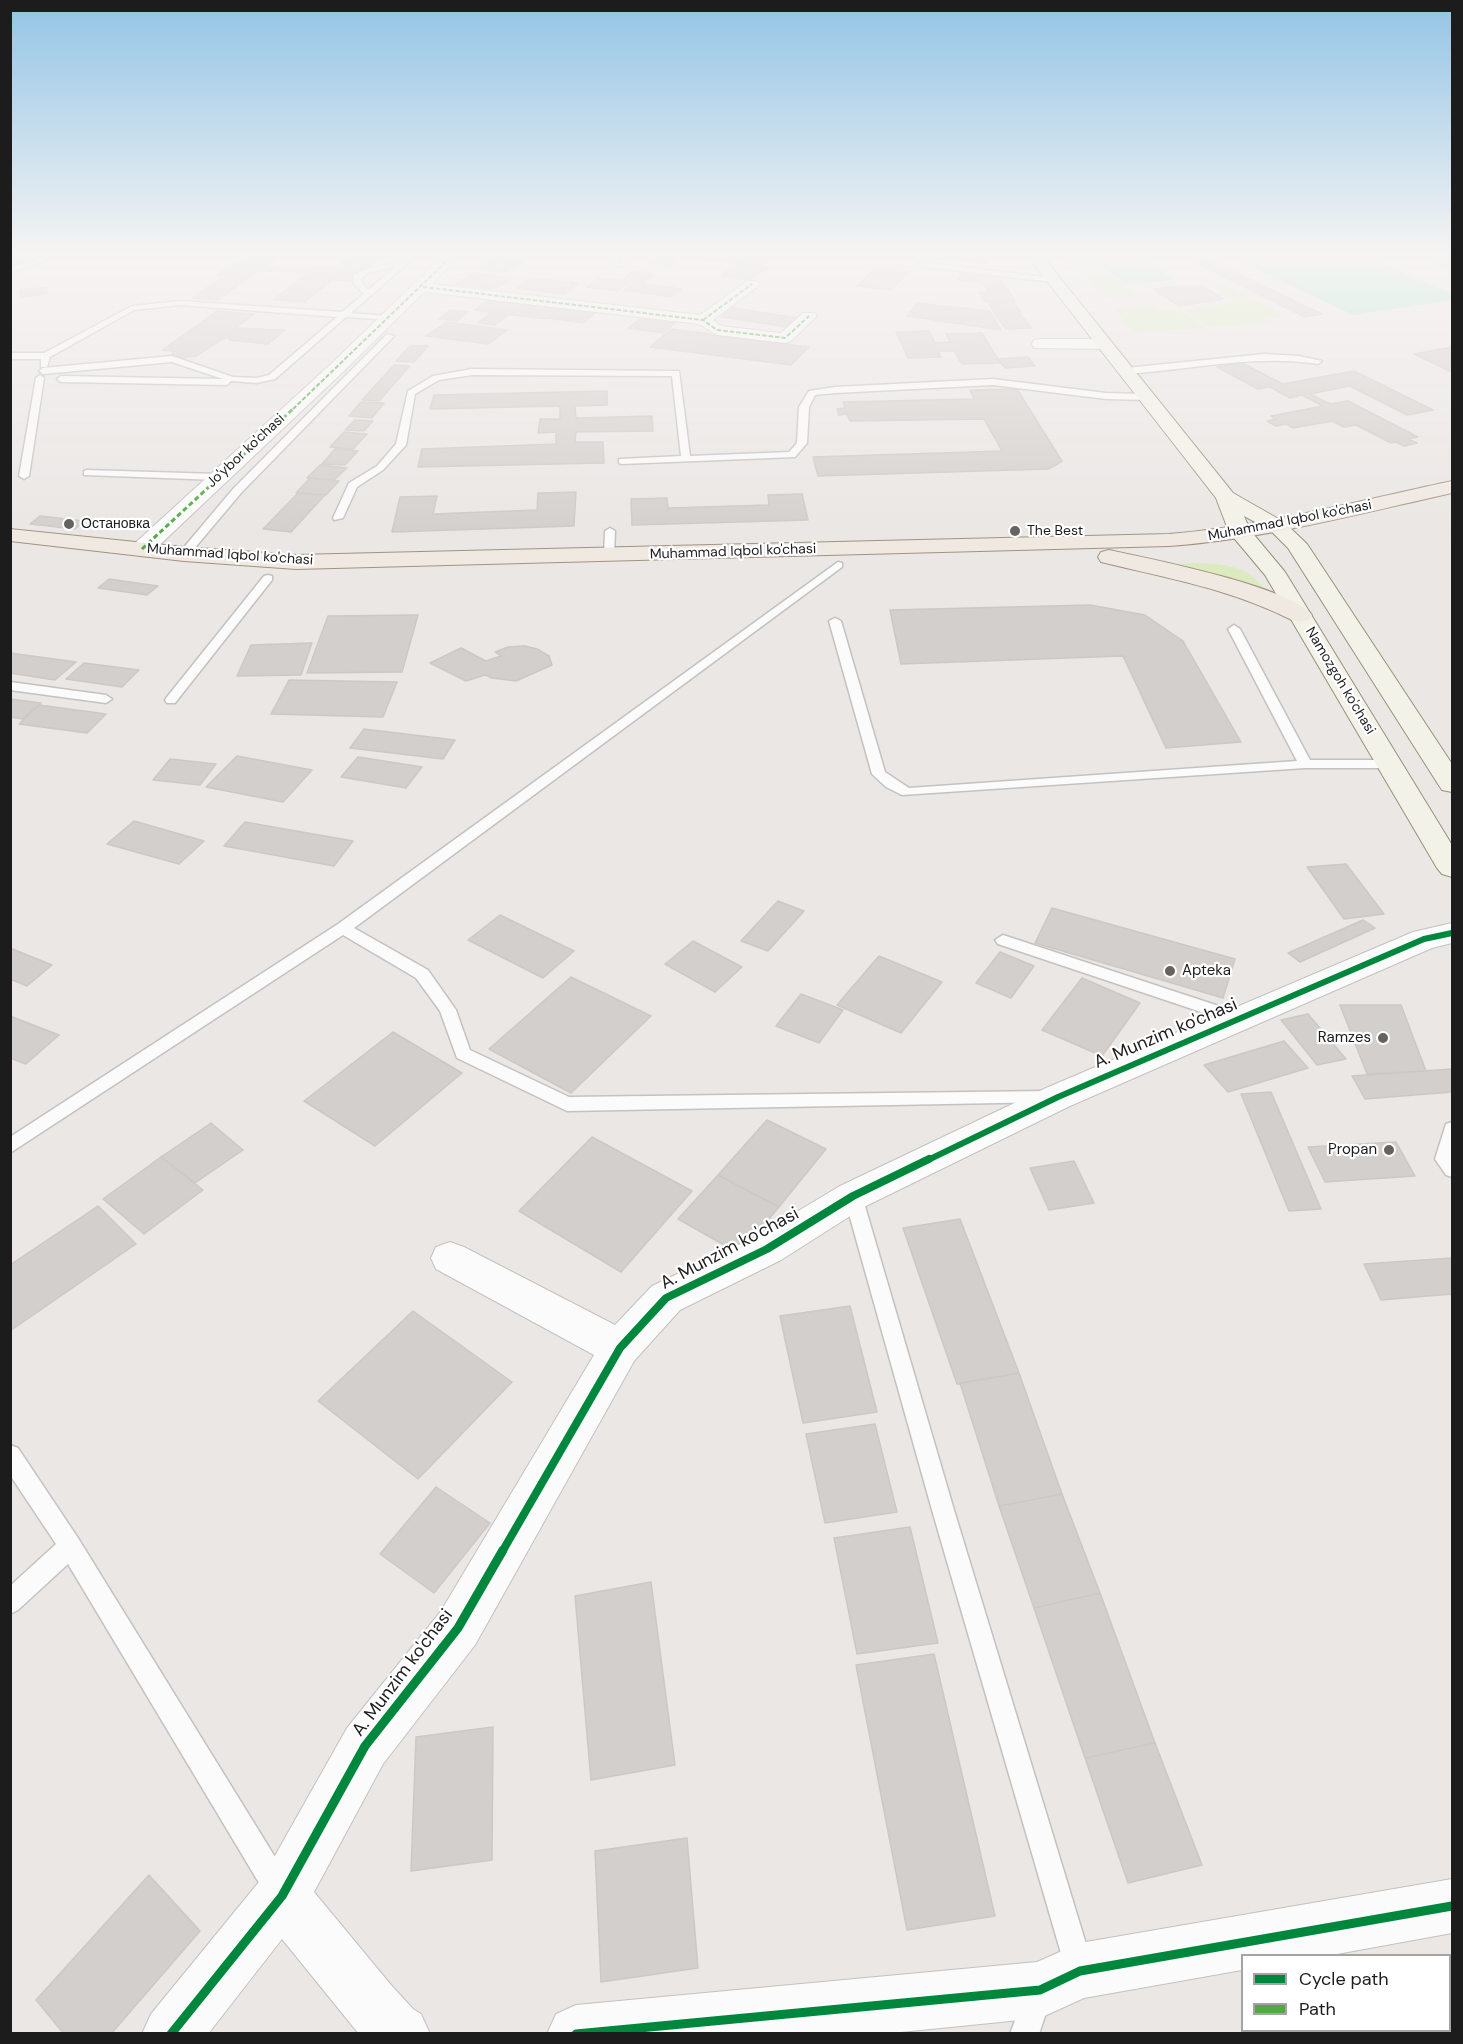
<!DOCTYPE html>
<meta charset="utf-8">
<style>
body{margin:0}
#map{position:relative;width:1463px;height:2044px;overflow:hidden;background:#eae7e4;font-family:"DM Sans",sans-serif}
canvas{display:block}
.frame{position:absolute;inset:0;border:12px solid #1c1c1c;pointer-events:none}
.legend{position:absolute;left:1241px;top:1954px;width:210px;height:78px;box-sizing:border-box;background:#fff;border:2px solid #a4a4a4;margin:0;padding:8px 10px;list-style:none;font-size:18px;color:#1c1c1c}
.legend li{display:flex;align-items:center;gap:12px;height:30px}
.legend b{width:30px;border:2px solid #a4a4a4}
</style>
<div id="map">
<canvas width="1463" height="2044"></canvas>
<div class="frame"></div>
<ul class="legend">
<li><b style="height:8px;background:#00873e"></b>Cycle path</li>
<li><b style="height:8px;background:#52a943"></b>Path</li>
</ul>
</div>
<script>
const ctx = document.querySelector('canvas').getContext('2d');
ctx.lineJoin = 'round';
function fill(path, color) {
  ctx.fillStyle = color;
  ctx.fill(path, 'evenodd');
}
function stroke(path, color, width, dash) {
  ctx.strokeStyle = color;
  ctx.lineWidth = width;
  ctx.lineCap = dash ? 'butt' : 'round';
  ctx.setLineDash(dash || []);
  ctx.stroke(path);
}
function write(font, color, halo, rows, align = 'center') {
  ctx.font = font + ' "DM Sans",sans-serif';
  ctx.lineWidth = 4.5;
  ctx.setLineDash([]);
  ctx.textBaseline = 'middle';
  ctx.strokeStyle = halo;
  ctx.fillStyle = color;
  for (const [text, x, y, turn = 0] of rows) {
    ctx.save();
    ctx.translate(x, y);
    ctx.rotate((+turn || 0) * Math.PI / 180);
    ctx.textAlign = isNaN(turn) ? turn : align;
    if (halo) ctx.strokeText(text, 0, 0);
    ctx.fillText(text, 0, 0);
    ctx.restore();
  }
}
const grass = new Path2D(`
 M1082,256L1140,295L1103,297L1066,257Z
 M1228,286L1286,316L1265,318L1274,323L1209,327L1182,309L1235,302L1215,288Z
 M1152,305L1160,310L1179,309L1206,328L1133,332L1113,308Z
 M1163,564C1190,564 1225,559 1249,574C1256,578 1261,585 1267,591Z`);
const cemetery = new Path2D(`
 M1407,253H1452V272Z`);
const pitch = new Path2D(`
 M1110,253H1134L1176,280L1126,284L1085,255Z
 M1223,253H1359L1452,294V300L1353,315Z`);
const building = new Path2D(`
 M257,253H285L266,267L312,270L316,266L335,268L353,253H386L352,281L332,280L305,302L273,300L308,273L260,270L218,300L192,298L224,276H216L234,263H242Z
 M501,253H539L522,264L490,260Z
 M663,253H690L671,266L649,263Z
 M708,253H749L773,256L762,266L701,259Z
 M920,253H945L940,260L917,257Z
 M34,254L43,256L10,266V261Z
 M967,254L990,256L986,263L963,261Z
 M1199,255L1322,314L1305,317L1184,257Z
 M493,260L520,263L506,272L478,269Z
 M739,263L768,268L749,280L720,276Z
 M876,268L908,272L891,290L857,286Z
 M634,271L654,274L644,282L623,280Z
 M474,273L512,278L495,289L456,284Z
 M962,274L999,278L1006,287L986,288L983,283L958,280Z
 M532,278L579,283L564,294L517,288Z
 M599,278L631,282L618,291L586,287Z
 M635,282L682,289L671,297L624,290Z
 M1183,286H1202L1224,299L1179,306L1153,289Z
 M47,287V294L20,297V290Z
 M1006,287L1016,301L985,302L979,292H988L986,288Z
 M489,300L525,304L510,315L474,310Z
 M1013,301L1021,312L995,313L988,302Z
 M917,303L990,311L1001,330L907,316Z
 M525,304L561,309L548,319L512,315Z
 M733,308L798,318L787,327L721,317Z
 M561,309L595,313L583,323L548,318Z
 M450,310L468,312L457,321L439,319Z
 M217,311L254,314L236,328L285,330L268,344L229,340L231,338H224L196,356L181,358L172,354L173,351L162,350Z
 M491,312L508,315L495,325L478,323Z
 M1019,313L1032,328L1006,329L994,314Z
 M640,319L675,323L663,333L628,328Z
 M447,322L508,330L488,344L426,336Z
 M671,329L809,347L791,365L650,347Z
 M929,331L935,343L950,342L946,334L982,333L1000,363L962,364L954,351H938L941,357L908,358L896,332Z
 M410,346H428L414,362L396,361Z
 M1452,347V372L1414,354Z
 M1028,357L1035,366L1005,368L998,359Z
 M1242,363L1283,384L1354,371L1433,410L1407,415L1350,386L1310,394L1330,404L1348,401L1418,437L1408,439L1417,443L1404,446L1396,442L1391,443L1356,425L1344,427L1332,421L1293,428L1286,424L1276,426L1267,421L1276,419L1271,416L1323,406L1302,395L1290,398L1270,387L1258,389L1217,367Z
 M394,365L410,366L379,401L362,400Z
 M1017,389L1062,461L1058,464L1048,469L818,476L813,457L1002,451L984,419L850,421L847,414L839,415L837,409L845,408L843,402L974,399L970,390Z
 M607,391V405L575,406L576,418L652,416L653,431L576,432L575,442H603L604,463L418,467L422,449L556,444V432L538,433L540,419H560V406L430,409L434,395Z
 M361,402L384,403L372,418L349,416Z
 M355,420L373,421L364,431L345,430Z
 M344,432L367,434L353,449L330,447Z
 M335,449L358,451L345,465L322,464Z
 M320,465L347,468L334,480L307,478Z
 M310,478L339,481L326,495L296,493Z
 M576,492L574,526L392,532L400,497L437,496L433,514L537,510L538,493Z
 M298,493L325,495L291,532L263,529Z
 M802,494L808,520L632,525L631,499L667,498L668,508L769,505L768,495Z
 M40,516L84,521L75,529L30,524Z
 M109,579L158,586L147,595L98,588Z
 M1090,605L1145,615L1183,641L1241,742L1166,748L1123,656L901,664L890,610Z
 M418,615L402,672L307,673L328,616Z
 M312,643L301,675L237,676L251,645Z
 M525,646L537,649L549,656L552,665L516,681L492,678L485,675L466,681L430,663L461,648L486,661L501,656L495,652L508,647Z
 M10,653L76,662L55,680L10,673Z
 M84,663L139,670L122,687L66,679Z
 M289,680L397,682L383,717L271,714Z
 M10,699L41,703L23,719L10,717Z
 M39,705L106,714L87,733L19,724Z
 M364,729L455,740L443,759L350,748Z
 M237,756L312,770L283,802L206,787Z
 M358,757L422,767L406,788L341,777Z
 M170,759L216,764L200,785L153,780Z
 M134,821L204,841L179,864L107,844Z
 M245,822L353,841L334,866L224,846Z
 M1346,864L1384,914L1344,919L1307,867Z
 M778,901L804,911L768,951L741,941Z
 M1052,908L1235,959L1223,998L1035,943Z
 M500,915L574,951L543,978L468,940Z
 M1363,920L1375,928L1300,962L1288,953Z
 M693,941L742,967L715,992L665,964Z
 M10,948L52,965L27,986L10,979Z
 M1000,952L1034,966L1011,998L976,983Z
 M879,956L942,982L901,1033L837,1005Z
 M571,977L651,1016L571,1093L489,1049Z
 M1082,978L1140,1003L1102,1056L1042,1030Z
 M801,994L843,1010L819,1043L776,1026Z
 M1340,1005H1401L1426,1071L1367,1074Z
 M1308,1014L1346,1059L1317,1065L1281,1020Z
 M10,1016L59,1035L26,1064L10,1058Z
 M393,1032L462,1073L375,1146L304,1101Z
 M1284,1041L1308,1068L1228,1092L1204,1065Z
 M1452,1069V1092L1365,1099L1352,1076Z
 M1271,1092L1321,1209L1289,1211L1241,1094Z
 M767,1120L826,1149L779,1207L718,1175Z
 M211,1123L243,1150L195,1183L161,1157Z
 M592,1137L692,1191L621,1272L519,1211Z
 M1396,1142L1415,1176L1325,1182L1308,1147Z
 M161,1157L203,1190L144,1234L103,1199Z
 M1074,1161L1094,1203L1049,1210L1030,1168Z
 M718,1175L779,1207L740,1254L678,1219Z
 M98,1206L136,1244L10,1331V1265Z
 M960,1219L1019,1373L957,1384L903,1228Z
 M1452,1258V1294L1381,1300L1364,1264Z
 M850,1306L877,1412L803,1423L780,1316Z
 M413,1311L512,1382L418,1479L318,1401Z
 M1019,1373L1062,1494L999,1506L960,1383Z
 M875,1424L897,1512L825,1523L806,1434Z
 M436,1487L490,1523L434,1593L380,1554Z
 M1062,1494L1100,1593L1034,1608L999,1506Z
 M910,1527L938,1643L857,1654L834,1538Z
 M651,1582L675,1765L591,1780L575,1596Z
 M1100,1593L1155,1743L1085,1758L1034,1608Z
 M934,1654L995,1916L907,1930L856,1665Z
 M493,1727L492,1860L411,1871L416,1737Z
 M1155,1743L1202,1865L1128,1883L1085,1758Z
 M687,1838L698,1968L601,1982L595,1851Z
 M149,1875L200,1931L111,2034H64L36,2000Z
 M1452,1957V2034H1426L1425,2030H1450V1958Z`);
const lane = new Path2D(`
 M55,253H66L10,273V268Z
 M411,253H419L351,313L387,316H390V320L346,317L275,379L257,383L231,381L227,385L61,382L57,379L61,376L223,379L172,362L43,374L39,371L43,368L172,356L233,377L257,378L269,375L337,317L180,305L134,310L50,357L47,367H41V359H10V353H44L132,306L180,301L342,312L364,294L354,284V275C372,264 395,267 411,253ZM396,266L368,290L362,283L361,278L369,273Z
 M920,262L1052,278L1056,280L1052,282L917,266Z
 M387,334L394,336L241,493L188,556H180V552L233,489Z
 M1264,354L1299,356L1322,361L1318,364C1254,354 1190,370 1126,374L1122,371L1126,368Z
 M472,369L679,371L690,456L789,452L797,443L799,407L809,391L835,387L993,379L1106,393L1146,394L1150,397L1146,400L1106,399L993,385L835,393L815,395L809,407L807,443L795,457L622,464L619,463V459L681,456L672,376L472,375L439,380L415,394L406,445L383,470L357,487L343,518L334,520L333,518L349,483L377,466L396,444L408,391L433,376Z
 M40,375L44,378L29,476L24,479L19,476L36,378Z
 M87,470L218,474L223,477L218,480L84,475V471Z
 M610,528L615,531L614,556L609,559L604,556L605,531Z
 M838,562L842,563V567L354,928L428,970L456,1010L470,1050L569,1097L1048,1091L1054,1092L1057,1097L1054,1102L567,1111L457,1058L440,1011L416,978L343,935L10,1153V1137L338,924Z
 M268,575L272,576V580L175,703H167L165,700L167,697L264,576Z
 M835,618L841,621L885,772L909,788L1297,761L1228,629L1234,625L1240,629L1310,760H1390L1397,764L1390,768H1305L902,795L886,787L872,774L829,621Z
 M10,682L106,695L112,699L106,703L10,690Z
 M1003,935L1246,1015L1248,1019L1246,1023H1234L998,944L995,940Z
 M1452,1122V1177L1446,1175L1435,1159L1446,1124Z
 M853,1189L860,1191L862,1196L954,1510L1093,1967L1089,1977L1079,1981L1069,1977L1065,1967L932,1510L844,1196L846,1191Z
 M10,1445L18,1448L78,1538L288,1878L291,1888L288,1898L278,1901L268,1898L68,1564L18,1610L10,1614V1586L56,1544L10,1475Z
 M1037,1984L1047,1988L1051,1998L1039,2034H1010L1027,1988Z`);
const street = new Path2D(`
 M446,253H462L432,284L700,315L747,281H757L760,284L757,287L713,320L721,326L781,333L803,313H815L817,316L791,341L785,343L717,335L699,324L424,292L344,371L150,554L142,555L134,554L131,549L134,544L332,363Z
 M624,253H642L624,266H614L612,263Z
 M1040,339H1105L1113,344L1105,349L1034,348L1032,344L1034,340Z
 M1452,923V943L1432,948L1070,1106L866,1206L781,1260L680,1310L634,1361L475,1645L383,1764L314,1892L391,1985L413,2009L421,2014L430,2034H359L282,1939L208,2034H142L151,2014L263,1877L347,1728L441,1611L594,1355L436,1269L431,1258L436,1247L450,1242L464,1247L615,1325L652,1286L753,1238L840,1186L1046,1088L1413,932Z
 M1452,1879V1933L1326,1956H1242V1970L1084,1998L1040,2018L881,2034H547L556,2014L576,2005L1037,1962L1080,1943Z`);
const secondary = new Path2D(`
 M1025,253H1040L1233,493L1284,522L1307,544L1452,764V792L1442,790L1438,784L1288,548L1270,530L1244,516L1250,530L1285,572L1452,845V877L1442,874L1437,868L1265,575L1229,532L1216,498Z`);
const primary = new Path2D(`
 M1452,481V493C1358,514 1265,539 1169,546L296,569L184,561L10,541V529L184,547L296,555L1169,534C1265,526 1358,501 1452,481Z
 M1109,550C1147,558 1292,587 1312,615L1308,620L1300,622L1292,620C1227,588 1170,579 1101,562L1098,557L1101,552Z`);
const quietFar1 = new Path2D(`
 M619,263L635,253
 M423,287L703,320L717,330L785,338L809,316
 M703,320L752,284
 M293,409L455,253`);
const quiet = new Path2D(`
 M142,549L294,408`);
const cyclewayFar2 = new Path2D(`
 M926,1161L1058,1097L1424,939L1452,933`);
const cyclewayFar1 = new Path2D(`
 M502,1552L620,1348L666,1298L767,1249L853,1196L929,1159`);
const cycleway = new Path2D(`
 M171,2034L282,1896L365,1746L458,1628L503,1550
 M576,2034L1040,1990L1080,1971L1452,1906`);
const markers = [
 [69,524,6,"#646362"],
 [1015,531,6,"#646362"],
 [1170,971,6,"#646362"],
 [1383,1038,6,"#646362"],
 [1389,1150,6,"#646362"]
];
const farStreetnames = [
 ["Jo'ybor ko'chasi",246,451,-43],
 ["Muhammad Iqbol ko'chasi",1290,521,-11],
 ["Muhammad Iqbol ko'chasi",733,552,-2],
 ["Muhammad Iqbol ko'chasi",230,555,4],
 ["Namozgoh ko'chasi",1340,681,59]
];
const farPoinames = [
 ["Остановка",81,524],
 ["The Best",1027,531]
];
const poiNames = [
 ["Apteka",1182,971,"left"],
 ["Ramzes",1371,1038],
 ["Propan",1377,1150]
];
const nearStreetnames = [
 ["A. Munzim ko'chasi",1166,1034,-23],
 ["A. Munzim ko'chasi",730,1249,-28],
 ["A. Munzim ko'chasi",403,1673,-53]
];
fill(grass, '#dbebbf');
fill(cemetery, '#c1d6c0');
fill(pitch, '#abe6c7');
fill(building, '#d3cfcc');
stroke(building, '#cec8c5', 1.5);
stroke(lane, '#c3c2c0', 3);
stroke(street, '#c3c2c0', 2);
stroke(secondary, '#94937c', 2);
stroke(primary, '#a09381', 2);
fill(lane, '#fcfbfb');
fill(street, '#fcfbfb');
fill(secondary, '#f3f2e8');
fill(primary, '#f0e9e2');
stroke(quietFar1, '#52a943', 2, [4.5, 2]);
stroke(quiet, '#52a943', 3, [5, 3]);
stroke(cyclewayFar2, '#00873e', 6);
stroke(cyclewayFar1, '#00873e', 8);
stroke(cycleway, '#00873e', 9);
const sky = ctx.createLinearGradient(0, 0, 0, 540);
sky.addColorStop(0, '#93c4e5');
sky.addColorStop(0.47, '#f6f4f3');
sky.addColorStop(1, '#f6f4f300');
ctx.fillStyle = sky;
ctx.fillRect(0, 0, 1463, 540);
for (const [x, y, r, color] of markers) {
  const dot = new Path2D();
  dot.arc(x, y, r, 0, 2 * Math.PI);
  ctx.fillStyle = color;
  ctx.fill(dot);
  stroke(dot, '#fff', 2);
}
write('14px', '#1c1c1c', '#fff', farStreetnames);
write('14px', '#1c1c1c', '#fff', farPoinames, 'left');
write('15px', '#1c1c1c', '#fff', poiNames, 'right');
write('18px', '#1c1c1c', '#fff', nearStreetnames);
</script>
